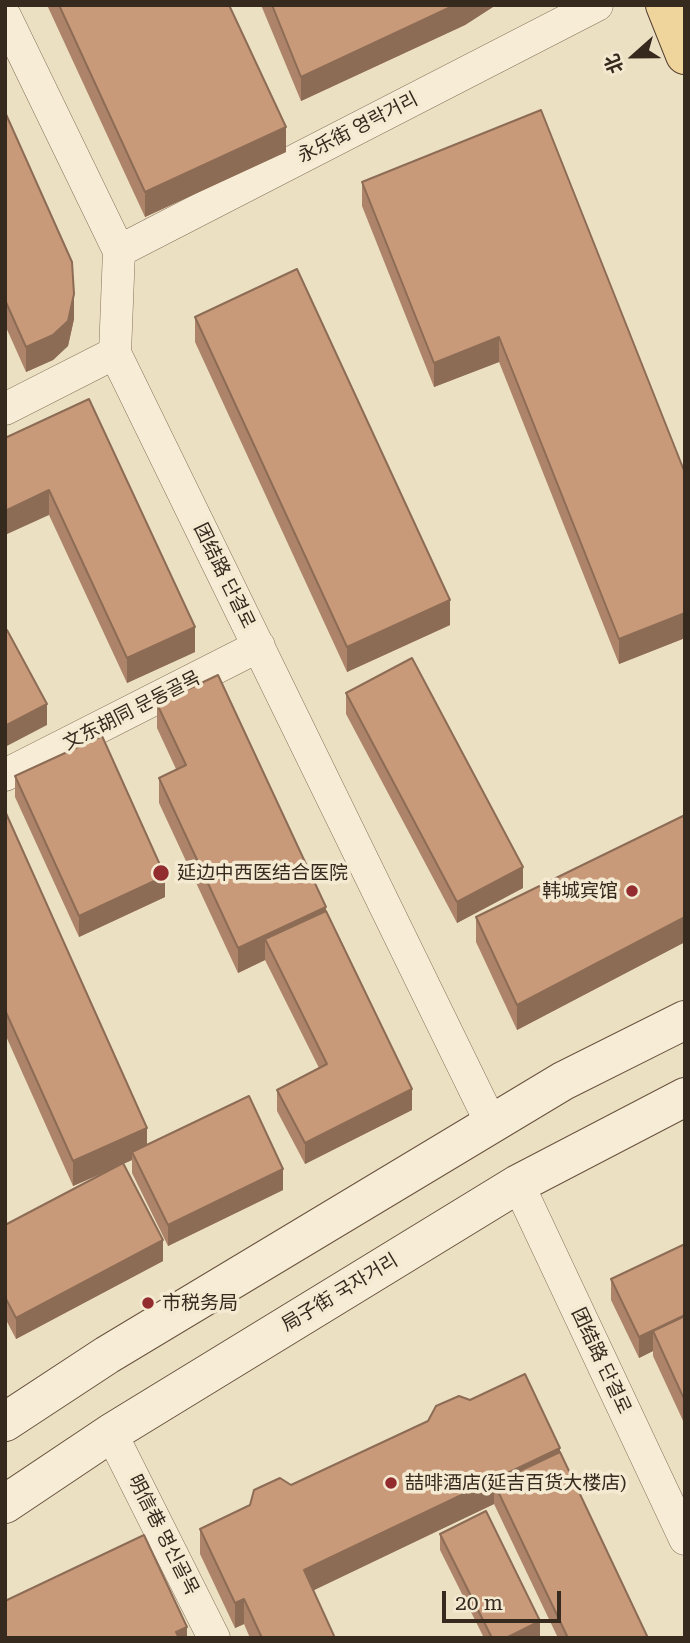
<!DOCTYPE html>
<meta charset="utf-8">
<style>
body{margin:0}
#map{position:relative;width:690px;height:1643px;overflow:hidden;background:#ece0c3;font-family:"Roboto Serif","Noto Sans SC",serif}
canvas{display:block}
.frame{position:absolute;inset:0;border:7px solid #36291e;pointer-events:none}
.north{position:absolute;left:599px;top:21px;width:70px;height:70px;-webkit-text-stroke:5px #f4ead2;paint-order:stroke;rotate:249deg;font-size:19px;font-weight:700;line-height:28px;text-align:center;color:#36291e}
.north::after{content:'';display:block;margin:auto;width:24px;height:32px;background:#36291e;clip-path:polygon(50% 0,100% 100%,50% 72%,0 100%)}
.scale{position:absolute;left:442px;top:1591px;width:119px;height:32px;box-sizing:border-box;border:4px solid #36291e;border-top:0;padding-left:9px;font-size:21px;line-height:24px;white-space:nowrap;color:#36291e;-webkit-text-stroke:5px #f4ead2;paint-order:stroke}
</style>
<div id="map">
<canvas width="690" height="1643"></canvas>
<div class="frame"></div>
<div class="north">北</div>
<div class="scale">20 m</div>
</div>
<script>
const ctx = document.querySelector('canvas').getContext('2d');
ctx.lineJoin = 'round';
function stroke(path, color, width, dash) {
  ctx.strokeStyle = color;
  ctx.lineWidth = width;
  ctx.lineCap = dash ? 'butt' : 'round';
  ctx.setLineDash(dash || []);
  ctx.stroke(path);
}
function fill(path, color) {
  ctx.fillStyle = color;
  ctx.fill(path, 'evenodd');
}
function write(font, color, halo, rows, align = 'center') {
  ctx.font = font + ' "Roboto Serif","Noto Sans SC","Noto Sans KR",serif';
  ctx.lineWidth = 7;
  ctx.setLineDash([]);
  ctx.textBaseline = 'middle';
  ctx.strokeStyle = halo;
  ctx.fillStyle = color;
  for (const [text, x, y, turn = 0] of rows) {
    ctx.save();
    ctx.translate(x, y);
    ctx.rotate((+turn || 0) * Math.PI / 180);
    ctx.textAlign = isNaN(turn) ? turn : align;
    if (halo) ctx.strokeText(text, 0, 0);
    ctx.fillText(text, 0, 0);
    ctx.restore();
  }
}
const minor = new Path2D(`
 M5,16L119,251L115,353L492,1125
 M119,251L597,5
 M5,409L115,353
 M5,775L259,646
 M518,1184L685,1539
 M111,1433L214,1638`);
const secondary = new Path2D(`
 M5,1422L107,1355L563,1081L685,1020
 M5,1504L111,1433L518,1184L685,1097`);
const primary = new Path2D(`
 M665,5L685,55`);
const wall = new Path2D(`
 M47,5H229L286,152L145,217Z
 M261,5H496L465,25L301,101Z
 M5,112L74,319L68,346L53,360L26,372L5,325Z
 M362,182L685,473V638L619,664L499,362L434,387L362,206Z
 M195,317L450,625L347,672L195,342Z
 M5,438L195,652L127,683L49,515Z
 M346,693L523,888L457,923L346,714Z
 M157,704L326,911L412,1110L305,1164L277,1111V1090L319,1068L265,960L238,973L159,803V778L176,769L157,728Z
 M15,776L165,897L79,937L15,797Z
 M5,811L147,1144L283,1190L168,1246L132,1173V1160L123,1164L163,1261L16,1339L5,1318V1225L114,1168L73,1186L5,1034Z
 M685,815V942L517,1030L476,942V917Z
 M685,1244V1425L653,1356V1351L639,1358L611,1300V1279Z
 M560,1452L648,1638H558L494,1504L313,1590L335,1638H250L244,1624L235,1628L200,1554V1529L291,1485Z
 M440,1534L540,1636L537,1638H484L440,1550Z`);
const shadedWall = new Path2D(`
 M455,5H496L465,25L301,101V77Z
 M286,127V152L145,217V192Z
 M74,294V319L68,346L53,360L26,372V347Z
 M499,337V362L434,387V363Z
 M49,490V515L5,535V511Z
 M450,600V625L347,672V647Z
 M685,613V638L619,664V639Z
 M195,627V652L127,683V658Z
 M47,704V725L5,747V726Z
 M523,867V888L457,923V902Z
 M165,876V897L79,937V916Z
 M326,907V932L265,939V960L238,973V948Z
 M685,917V942L517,1030V1005Z
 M412,1089V1110L305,1164V1143Z
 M147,1128V1153L132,1152V1160L73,1186V1161Z
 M283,1169V1190L168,1246V1225Z
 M163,1240V1261L16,1339V1318Z
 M685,1315V1336L653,1331V1351L639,1358V1337Z
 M560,1448V1473L494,1483V1504L304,1595V1570Z
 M244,1599V1624L235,1628V1603Z
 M540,1621V1636L537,1638H506Z
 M187,1627V1638H176V1632Z`);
const building = new Path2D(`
 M59,5H229L286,127L145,192Z
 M272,5H455L301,77Z
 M541,110L685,473V613L619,639L499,337L434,363L362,182Z
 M5,112L72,262L74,294L68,321L53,335L26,347L5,300Z
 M297,269L450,600L347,647L195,317Z
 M89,399L195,627L127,658L49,490L5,511V438Z
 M7,630L47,704L5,726V631Z
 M412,658L523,867L457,902L346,693Z
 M218,675L326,907L238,948L159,778L186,765L157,704Z
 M102,736L165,876L79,916L15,776Z
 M5,811L147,1128L73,1161L5,1010Z
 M685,815V917L517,1005L476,917Z
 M326,911L412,1089L305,1143L277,1090L327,1064L265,939Z
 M249,1096L283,1169L168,1225L132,1152Z
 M123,1163L163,1240L16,1318L5,1297V1225Z
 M685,1244V1315L639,1337L611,1279Z
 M685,1316V1401L653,1331Z
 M525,1374L560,1448L304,1570L335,1638H262L244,1599L235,1603L200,1529L250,1505L254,1490L280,1478L291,1485L428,1421L436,1406L459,1396L470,1400Z
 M560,1452L648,1638H568L494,1483Z
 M486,1511L540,1621L506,1638H492L440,1534Z
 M144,1535L187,1627L176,1632L179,1638H5V1601Z`);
const markers = [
 [161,873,9,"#932c2e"],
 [632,891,7,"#932c2e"],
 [148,1303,7,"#932c2e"],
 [391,1483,7,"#932c2e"]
];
const streetNames = [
 ["永乐街 영락거리",358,128,-27],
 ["团结路 단결로",224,576,64],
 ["文东胡同 문동골목",132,711,-27],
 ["局子街 국자거리",340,1293,-31],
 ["团结路 단결로",601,1361,65],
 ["明信巷 명신골목",163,1535,63]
];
const poiNames = [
 ["延边中西医结合医院",177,873],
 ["韩城宾馆",618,891,"right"],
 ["市税务局",162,1303],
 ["喆啡酒店(延吉百货大楼店)",405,1483]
];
stroke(minor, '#86715a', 33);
stroke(secondary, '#68523e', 40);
stroke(primary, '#543f2f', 40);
stroke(minor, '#f7edd6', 32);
stroke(secondary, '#f7edd6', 38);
stroke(primary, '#efd49c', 38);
fill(wall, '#ad8469');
fill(shadedWall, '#8d6c55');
fill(building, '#c99a7a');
stroke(building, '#8d6c55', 2);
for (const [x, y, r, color] of markers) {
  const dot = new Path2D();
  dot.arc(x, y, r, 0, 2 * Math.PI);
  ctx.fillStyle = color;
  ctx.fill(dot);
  stroke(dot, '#f4ead2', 2.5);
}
write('19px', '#36291e', '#f4ead2', streetNames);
write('19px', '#36291e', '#f4ead2', poiNames, 'left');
</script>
